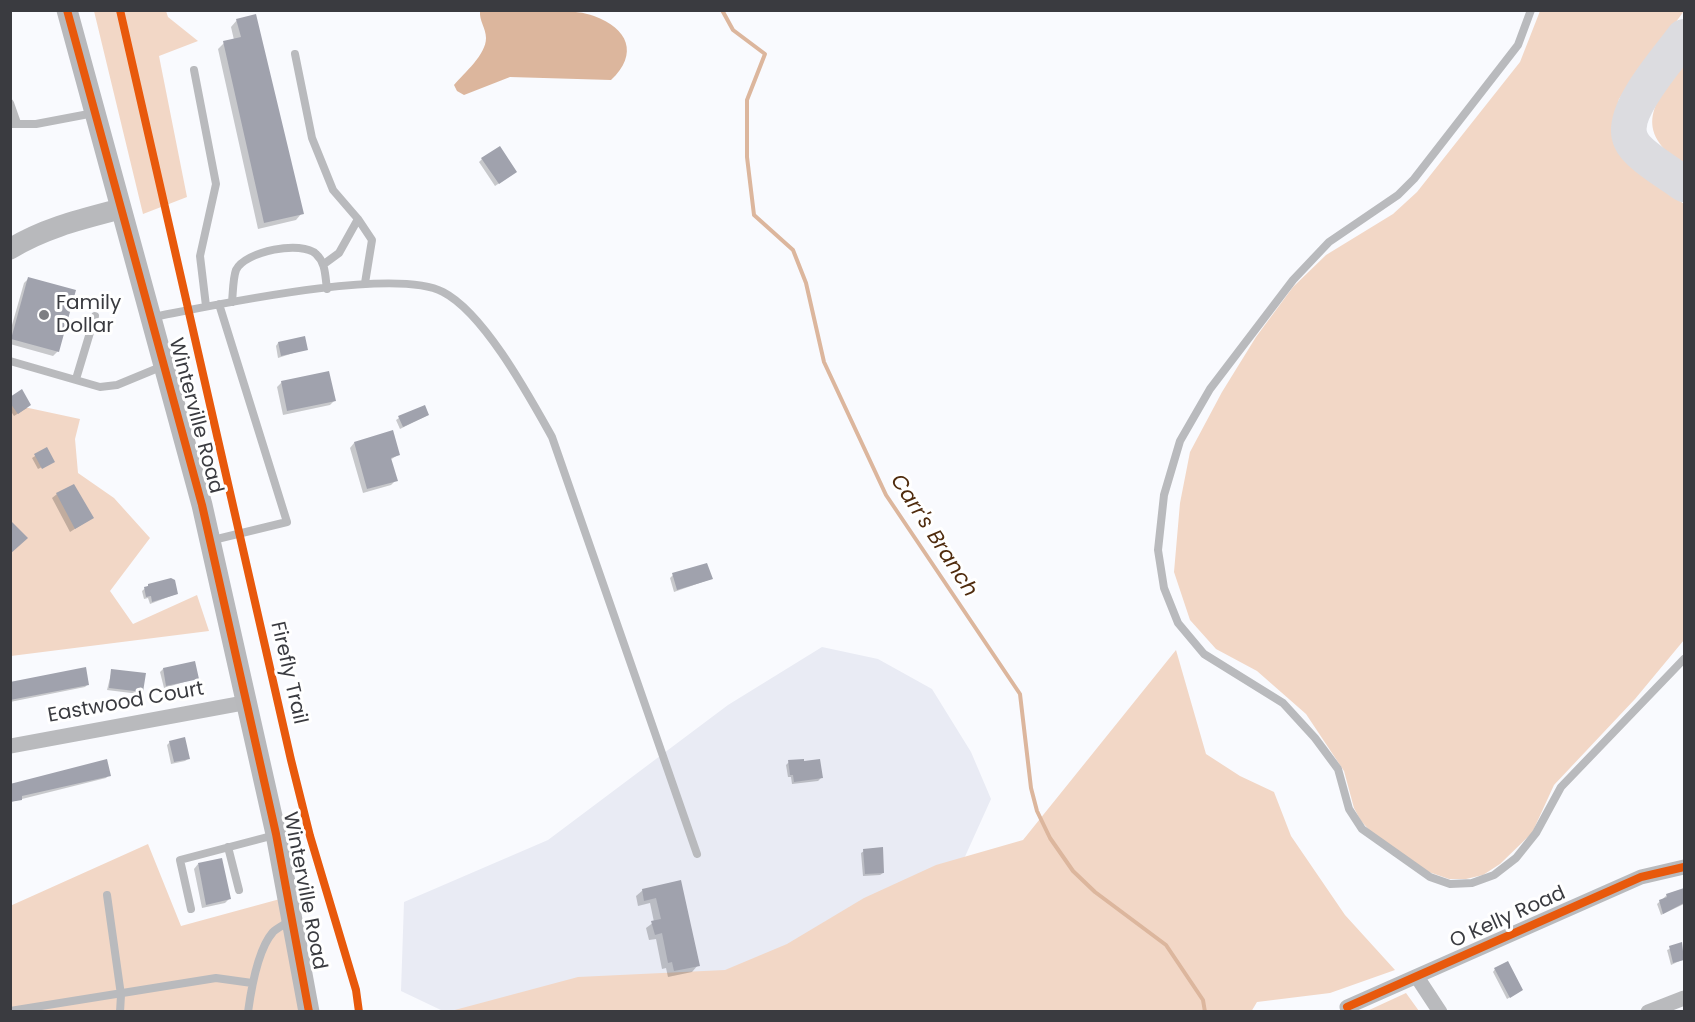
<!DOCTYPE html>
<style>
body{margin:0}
#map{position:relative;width:1695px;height:1022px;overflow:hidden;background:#f9fafe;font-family:Poppins,sans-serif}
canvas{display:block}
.frame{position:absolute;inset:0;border:12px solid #3a3b40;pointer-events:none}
</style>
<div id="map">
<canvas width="1695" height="1022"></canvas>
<div class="frame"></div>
</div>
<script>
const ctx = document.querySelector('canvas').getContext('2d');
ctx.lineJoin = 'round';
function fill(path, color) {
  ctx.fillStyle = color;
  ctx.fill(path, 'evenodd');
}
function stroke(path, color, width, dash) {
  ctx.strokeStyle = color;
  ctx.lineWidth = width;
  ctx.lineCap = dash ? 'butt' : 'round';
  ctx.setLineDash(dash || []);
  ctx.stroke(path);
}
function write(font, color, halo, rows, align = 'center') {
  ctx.font = font + ' Poppins,sans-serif';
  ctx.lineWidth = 6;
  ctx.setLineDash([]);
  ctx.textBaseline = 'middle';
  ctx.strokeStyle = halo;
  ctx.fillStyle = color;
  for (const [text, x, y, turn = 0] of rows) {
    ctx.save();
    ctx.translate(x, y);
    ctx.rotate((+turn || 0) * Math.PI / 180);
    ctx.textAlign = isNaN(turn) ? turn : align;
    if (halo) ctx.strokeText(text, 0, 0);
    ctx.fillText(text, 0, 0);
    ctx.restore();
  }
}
const built = new Path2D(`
 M822,647L878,659L932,689L971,752L991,799L963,861L732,977L499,1011H443L401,991L404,902L548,840L728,705Z`);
const green = new Path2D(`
 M94,11H166L168,17L198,41L159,56L187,197L143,214Z
 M1540,11H1684L1619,99L1613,121L1614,139L1627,161L1684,204V640L1635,699L1554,785L1532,833L1500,864L1483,875L1466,879H1449L1426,871L1371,832L1361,821L1354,808L1344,771L1306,714L1257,671L1216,649L1190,620L1174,572L1180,503L1190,452L1222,392L1256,337L1293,287L1326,255L1393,214L1417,192L1520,62Z
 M1684,61V165C1631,130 1654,102 1684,61Z
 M10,404L80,419L75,439L78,473L114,498L150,538L110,591L133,624L197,595L209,631L11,656Z
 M1176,650L1206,754L1240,776L1274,792L1291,836L1345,915L1395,970L1330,993L1257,1002L1251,1012L451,1011L578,977L725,970L787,944L864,898L936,865L1023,840Z
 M148,844L181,926L280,899L300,1011H11L10,906Z
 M1406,993L1419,1011H1367Z`);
const water = new Path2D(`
 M561,10C572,12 584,12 594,16C628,28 639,54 611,80L510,77L464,95L457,91L454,85C464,73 486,55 486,38C486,28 479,21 480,11Z`);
const shadow = new Path2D(`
 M237,20L302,213L296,220L258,229L218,49L224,43L234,40L231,27Z
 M482,159L513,174L495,186L479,162Z
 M28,279L58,351L53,356L10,344V332L24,283Z
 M278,343L306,349L278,358L276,346Z
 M282,382L334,401L330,405L283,415L277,387Z
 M10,398L27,408L14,416L10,410Z
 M428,415L400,429L396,420L399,418Z
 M354,443L398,455L390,460L396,480L391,485L363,493L350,448Z
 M46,449L52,462L38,469L32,458Z
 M57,494L92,518L70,532L52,498Z
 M673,575L711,579L674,592L670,578Z
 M149,585L176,594L150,604L148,598L144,599L142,591Z
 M163,669L198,678L164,688L160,672Z
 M112,670L142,692L139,694L107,690Z
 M10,683L88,684L85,687L10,702Z
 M170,742L188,759L185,761L171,764L167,745Z
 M789,762L821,778L818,781L792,784L791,777H788L786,765Z
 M109,775L106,778L10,802V784Z
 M864,851L883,873L880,875L863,876L861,853Z
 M198,864L229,899L225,903L202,908L194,869Z
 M680,882L698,965L692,972L668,977L666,968L662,969L656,939L649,940L646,928L654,922L650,903L638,906L636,896L643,890Z
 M1684,889V904L1661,915L1657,904L1667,895Z
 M1681,944L1684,959L1671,965L1667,950Z
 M1495,969L1522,990L1507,999L1493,972Z`);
const stream = new Path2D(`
 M722,10L733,30L765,54L747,100V157L754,215L793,250L806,283L824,362L886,495L1020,694L1031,788L1037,811L1050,838L1073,871L1095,892L1166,945L1203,1000L1205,1012`);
const taxiway = new Path2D(`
 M1684,37C1669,58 1618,113 1631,140C1637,155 1671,174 1684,184`);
const building = new Path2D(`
 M256,14L304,214L264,223L223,41L241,37L236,19Z
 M500,146L517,172L499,184L481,158Z
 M28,277L76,290L59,352L11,339Z
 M305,336L308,350L281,356L278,342Z
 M329,371L336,401L287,411L281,381Z
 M22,389L31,405L18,414L10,403V397Z
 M425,405L429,415L403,427L398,416Z
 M393,430L400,455L391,458L398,481L367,489L354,442Z
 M47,447L55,462L42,469L34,454Z
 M74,484L94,518L75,529L56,493Z
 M10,520L28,538L10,554Z
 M707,563L713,579L677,590L672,573Z
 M171,578L175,580L178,594L152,602L151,596L146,597L144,587L148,586V584Z
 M195,661L199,679L166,686L163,668Z
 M86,667L89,685L10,700V682Z
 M111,669L146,673L143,692L109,688Z
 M185,737L190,759L174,762L169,741Z
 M107,759L111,776L22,796V800L10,802V784Z
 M804,759V761L820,759L823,778L794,782L793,775H790L788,760Z
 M883,847L884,873L865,874L863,849Z
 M222,858L231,899L206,905L198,863Z
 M681,880L700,966L674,971L672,962L668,963L662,933L655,935L651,921L661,919L656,898L644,901L642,889Z
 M1684,888V903L1663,914L1659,900L1667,897L1666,894Z
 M1682,942L1684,960L1673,963L1669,946Z
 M1508,961L1523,990L1510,998L1494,968Z`);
const lane = new Path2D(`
 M1531,10L1518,45L1414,179L1398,195L1329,242L1293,280L1210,389L1180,441L1164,495L1158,550L1164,588L1178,623L1204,654L1283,703L1315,738L1338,769L1349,809L1362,829L1430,877L1450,884L1472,883L1494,875L1516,858L1536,833L1561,787L1684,659
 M295,54L312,138L333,190L358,219L339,253L324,264
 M194,70L216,184L200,256L206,306
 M10,103L17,123
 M10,124H36L94,113
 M358,219L372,240L365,283
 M232,302C233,292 233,278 236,270C245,251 302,240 316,254C326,263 325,276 327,289
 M153,317C211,306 394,266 443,292C484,313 529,396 552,437L697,854
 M10,361L100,387L117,385L163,366
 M76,379L95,316
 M213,540L287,522L219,304
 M228,847L239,890
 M107,895L121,995L120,1012
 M191,909L180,860L275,835
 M10,1011L216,978L252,983
 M248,1012C251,990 258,949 273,932C277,928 284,925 289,921`);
const street = new Path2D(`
 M10,746L248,702
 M1417,977L1440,1012
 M1347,1007L1641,877L1684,867
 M1648,1012L1684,998`);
const secondary = new Path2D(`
 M67,10L202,505L276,834L309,1012
 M10,249C44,228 82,219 120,209`);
const cycleway = new Path2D(`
 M67,10L202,505L276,834L309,1012
 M120,10L291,760L310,836L356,990L359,1012
 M1347,1007L1641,877L1684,867`);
const markers = [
 [44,315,6,"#7d7e82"]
];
const poiNames = [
 ["Family",56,304],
 ["Dollar",56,327]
];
const streetNames = [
 ["Winterville Road",195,416,75],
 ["Firefly Trail",288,673,77],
 ["Eastwood Court",126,703,-10],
 ["Winterville Road",304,891,79],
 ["O Kelly Road",1508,918,-24]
];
const waterNames = [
 ["Carr's Branch",933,536,57]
];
fill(built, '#e9ebf4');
fill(green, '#f2d7c6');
fill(water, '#dcb69d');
fill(shadow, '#0003');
stroke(stream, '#dcb69d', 4);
stroke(taxiway, '#dcdce0', 36);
fill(building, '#a0a2ad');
stroke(lane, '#b9babd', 8);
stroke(street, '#b9babd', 15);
stroke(secondary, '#b8b9bc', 21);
stroke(cycleway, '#e8590c', 8);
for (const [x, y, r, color] of markers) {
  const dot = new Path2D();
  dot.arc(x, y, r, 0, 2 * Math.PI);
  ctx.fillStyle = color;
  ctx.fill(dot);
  stroke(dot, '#fff', 2);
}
write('20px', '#3a3b40', '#fff', poiNames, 'left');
write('20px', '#3a3b40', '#fff', streetNames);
write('italic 21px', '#4f2b0d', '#fff', waterNames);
</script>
